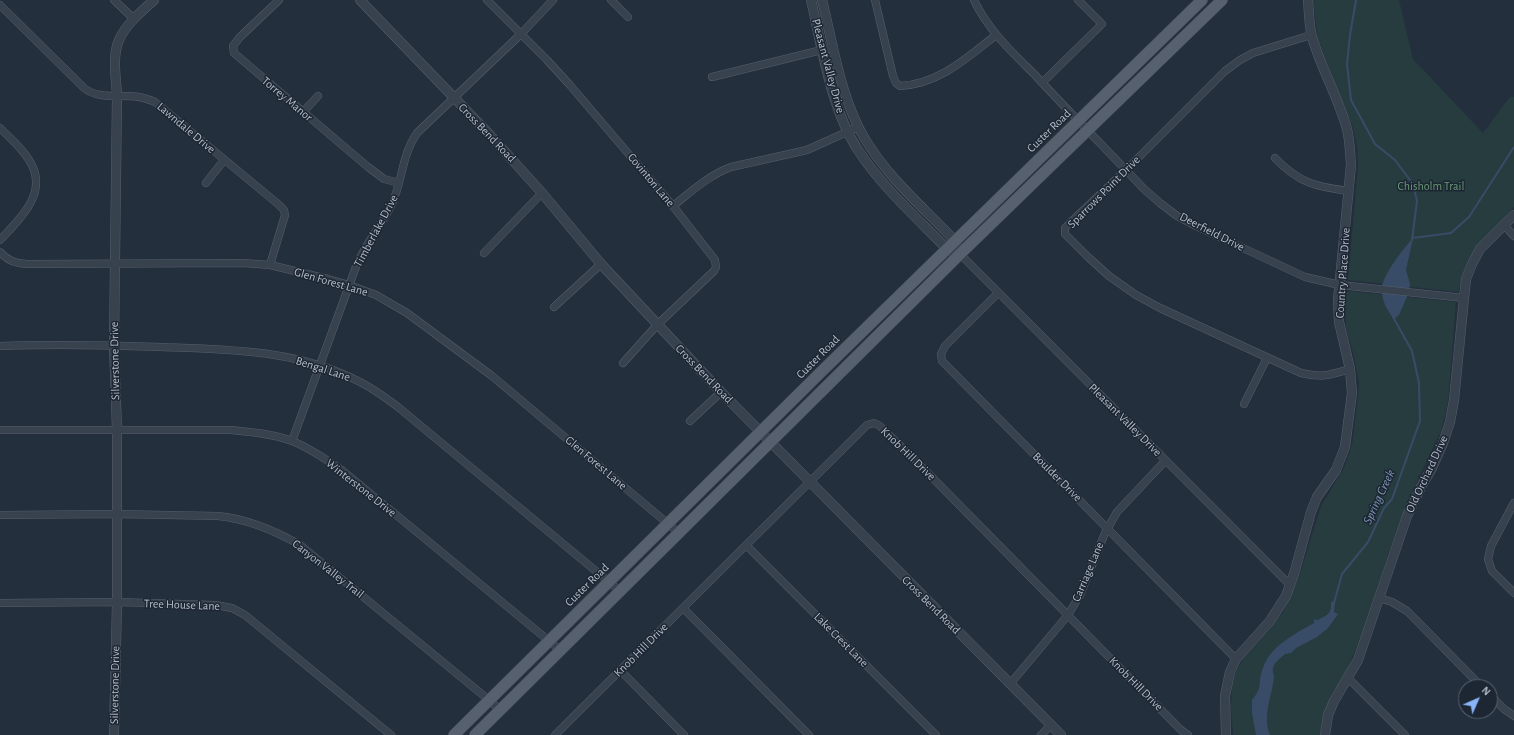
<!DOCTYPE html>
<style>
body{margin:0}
#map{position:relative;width:1514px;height:735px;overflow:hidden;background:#242f3e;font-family:"Alegreya Sans",sans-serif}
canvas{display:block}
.north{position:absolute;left:1458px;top:679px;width:40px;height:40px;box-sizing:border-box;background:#1d2633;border:1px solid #59626f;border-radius:50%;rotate:45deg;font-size:11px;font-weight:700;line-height:16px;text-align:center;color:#b4bcc9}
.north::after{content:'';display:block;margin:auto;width:14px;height:18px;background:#8ab4f8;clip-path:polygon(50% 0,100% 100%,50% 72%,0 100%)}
</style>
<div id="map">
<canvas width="1514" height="735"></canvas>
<div class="north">N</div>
</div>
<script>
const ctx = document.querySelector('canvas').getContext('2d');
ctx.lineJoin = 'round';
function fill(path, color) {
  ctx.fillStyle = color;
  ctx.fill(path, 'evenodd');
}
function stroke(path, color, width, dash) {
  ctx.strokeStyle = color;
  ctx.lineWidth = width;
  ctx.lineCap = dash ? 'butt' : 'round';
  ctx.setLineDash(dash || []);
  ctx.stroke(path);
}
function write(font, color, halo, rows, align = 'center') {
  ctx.font = font + ' "Alegreya Sans",sans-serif';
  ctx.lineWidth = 3;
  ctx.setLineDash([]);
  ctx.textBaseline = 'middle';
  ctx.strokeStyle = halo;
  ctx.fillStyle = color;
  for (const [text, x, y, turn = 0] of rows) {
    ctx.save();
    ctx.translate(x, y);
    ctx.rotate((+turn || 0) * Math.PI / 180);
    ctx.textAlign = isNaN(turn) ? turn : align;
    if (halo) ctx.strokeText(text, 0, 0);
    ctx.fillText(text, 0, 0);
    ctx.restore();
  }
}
const green = new Path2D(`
 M1313,0H1399L1413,59L1483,133L1510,97H1514V207L1476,248L1467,262L1458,292L1348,280L1358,166L1357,146L1353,128L1318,40Z
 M1349,291L1456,302L1448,403L1441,431L1407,503L1389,552L1363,633L1346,672L1330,697L1323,717L1320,735H1233L1231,707L1232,686L1236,671L1245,657L1271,628L1283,612L1298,579L1321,506L1344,468L1352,445L1358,397L1359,382L1354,356L1346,329L1345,298L1346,293Z`);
const water = new Path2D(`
 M1413,238L1406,270L1410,284L1409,292L1399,315L1394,319C1387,311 1381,299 1382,288C1383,274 1404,248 1413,238Z
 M1335,601L1334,612L1338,614L1328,628L1317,637L1296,648L1291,653L1285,654C1281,658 1274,662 1273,668C1272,671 1274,674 1274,677C1272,696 1262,716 1270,735H1256L1252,713V700C1264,686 1257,682 1263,668C1270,646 1295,634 1314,623V619L1318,620C1327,615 1332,614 1331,602Z`);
const stream = new Path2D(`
 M1356,0L1350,35L1347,64L1351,100L1375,144L1395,160L1413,184L1417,201L1412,240
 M1413,238L1451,233L1469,217L1514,147
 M1334,603L1342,574L1368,542L1384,508L1392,499L1420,421L1419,383L1412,351L1393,317`);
const minor = new Path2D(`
 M114,0L134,19
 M279,0L240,37L233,46L234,53L368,167L384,179L399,183
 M487,0L547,60L569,84L673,206L715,260L716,267L714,271L657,325L623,363
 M611,0L628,17
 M875,0L893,76L896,83L900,86C939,84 967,58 996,35
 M974,0C988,30 1012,52 1035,75C1071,114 1108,151 1144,189L1160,203L1177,216L1196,226L1305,277L1340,285L1464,298
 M0,5L84,88C99,100 121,94 139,97C145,98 150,100 155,102L278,204L284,210L285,215L270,265
 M1311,35L1253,53L1240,60L1225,71L1126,170L1071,222L1065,228V234L1088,257L1109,276L1136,295L1160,308L1301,373C1322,378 1330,375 1350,369
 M712,77L834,47
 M1042,83L1102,24L1078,0
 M303,112L318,96
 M0,128C10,138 22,148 29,160C50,192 20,219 0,240
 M1275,158C1299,183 1316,187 1349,191
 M206,183L224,160
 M673,206C692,191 709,175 731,167L807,150L858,127
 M1504,225L1514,236
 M0,252C8,261 15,263 27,264L243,263L270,265L328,279L349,285L376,295L407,313L492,376L679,533
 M484,253L542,193
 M960,254L1290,585
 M998,293L945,346L941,354L942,361L1236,659
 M554,307L601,264
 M0,346C54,344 108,345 161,347C230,350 297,349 360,382C374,389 386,398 398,407L620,591
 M1244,404L1267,358
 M690,421L721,392
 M0,430H231C251,432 273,434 292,441C310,448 327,460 343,471L560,650
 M292,441L357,264C366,243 381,226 391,206C403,181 401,156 417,133L521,34L553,0
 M1514,503L1491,546L1488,559L1492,571L1514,593
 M0,515L116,514L218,516C248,519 274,530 300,545L489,700L500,710
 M746,545L936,735
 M1379,598L1392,602L1407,611L1482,687
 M0,603L117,602L215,605L232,608L245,615L391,735
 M683,608L809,735
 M620,670L684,735
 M1348,678L1405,735
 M1010,684L1068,615L1080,595L1105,533L1117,512L1165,461
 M1490,695L1504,709L1514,716
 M555,735L867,425L874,423L880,426L913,458L1181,730L1188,735
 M1041,735L1051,725`);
const tertiary = new Path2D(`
 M360,0L490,135L542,193L601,264L721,392L1061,735
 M811,0C822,48 831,109 858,150C882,187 916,217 947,249L960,254
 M822,0C833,44 841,100 865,139C888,178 924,208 955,241L957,247
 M114,735L117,602V430L114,345L117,95C116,78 112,56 119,40C126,24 141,12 154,0
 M1226,735L1225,696L1230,672L1236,659L1270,621L1286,596L1294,574L1311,512L1317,497L1336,470L1345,447L1352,393L1350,369L1339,322L1338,300L1351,165C1350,153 1350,141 1347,129C1338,97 1321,68 1312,37C1309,25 1309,12 1308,0
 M1325,735L1328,715L1334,701L1358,660L1407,516L1421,487L1432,468L1443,443L1450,422L1454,400L1464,298L1466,279L1472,264L1480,249L1514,215`);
const primary = new Path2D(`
 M454,735L822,371L1202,0
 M475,735L960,254L1222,0`);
const streetNames = [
 ["Pleasant Valley Drive",828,66,75],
 ["Torrey Manor",287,99,40],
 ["Lawndale Drive",186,128,40],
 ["Custer Road",1049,131,-44],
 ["Cross Bend Road",487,133,46],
 ["Covinton Lane",651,180,50],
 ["Sparrows Point Drive",1104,192,-45],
 ["Timberlake Drive",376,231,-62],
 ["Deerfield Drive",1212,232,27],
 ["Country Place Drive",1343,273,-86],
 ["Glen Forest Lane",331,282,16],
 ["Custer Road",818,357,-45],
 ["Silverstone Drive",115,361,-91],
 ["Bengal Lane",323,369,18],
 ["Cross Bend Road",704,374,46],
 ["Pleasant Valley Drive",1125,420,45],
 ["Knob Hill Drive",908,454,44],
 ["Glen Forest Lane",596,463,40],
 ["Old Orchard Drive",1427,474,-65],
 ["Boulder Drive",1057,477,45],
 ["Winterstone Drive",361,488,38],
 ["Canyon Valley Trail",328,569,38],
 ["Carriage Lane",1088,572,-67],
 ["Custer Road",587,585,-44],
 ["Tree House Lane",182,605,2],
 ["Cross Bend Road",931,605,45],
 ["Lake Crest Lane",841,640,45],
 ["Knob Hill Drive",641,650,-45],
 ["Knob Hill Drive",1136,684,45],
 ["Silverstone Drive",115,685,-89]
];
const parkNames = [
 ["Chisholm Trail",1431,186]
];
const waterNames = [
 ["Spring Creek",1379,497,-65]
];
fill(green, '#263c3f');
fill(water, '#394c67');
stroke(stream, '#394c67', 2);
stroke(minor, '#565f6c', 8);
stroke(tertiary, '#565f6c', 10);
stroke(primary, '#414a57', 12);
stroke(minor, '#38414e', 7);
stroke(tertiary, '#38414e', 9);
stroke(primary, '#56606e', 11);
write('12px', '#b4bcc9', '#1d2633', streetNames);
write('12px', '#6b9a76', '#1d2633', parkNames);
write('italic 13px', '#7c92b1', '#1d2633', waterNames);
</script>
